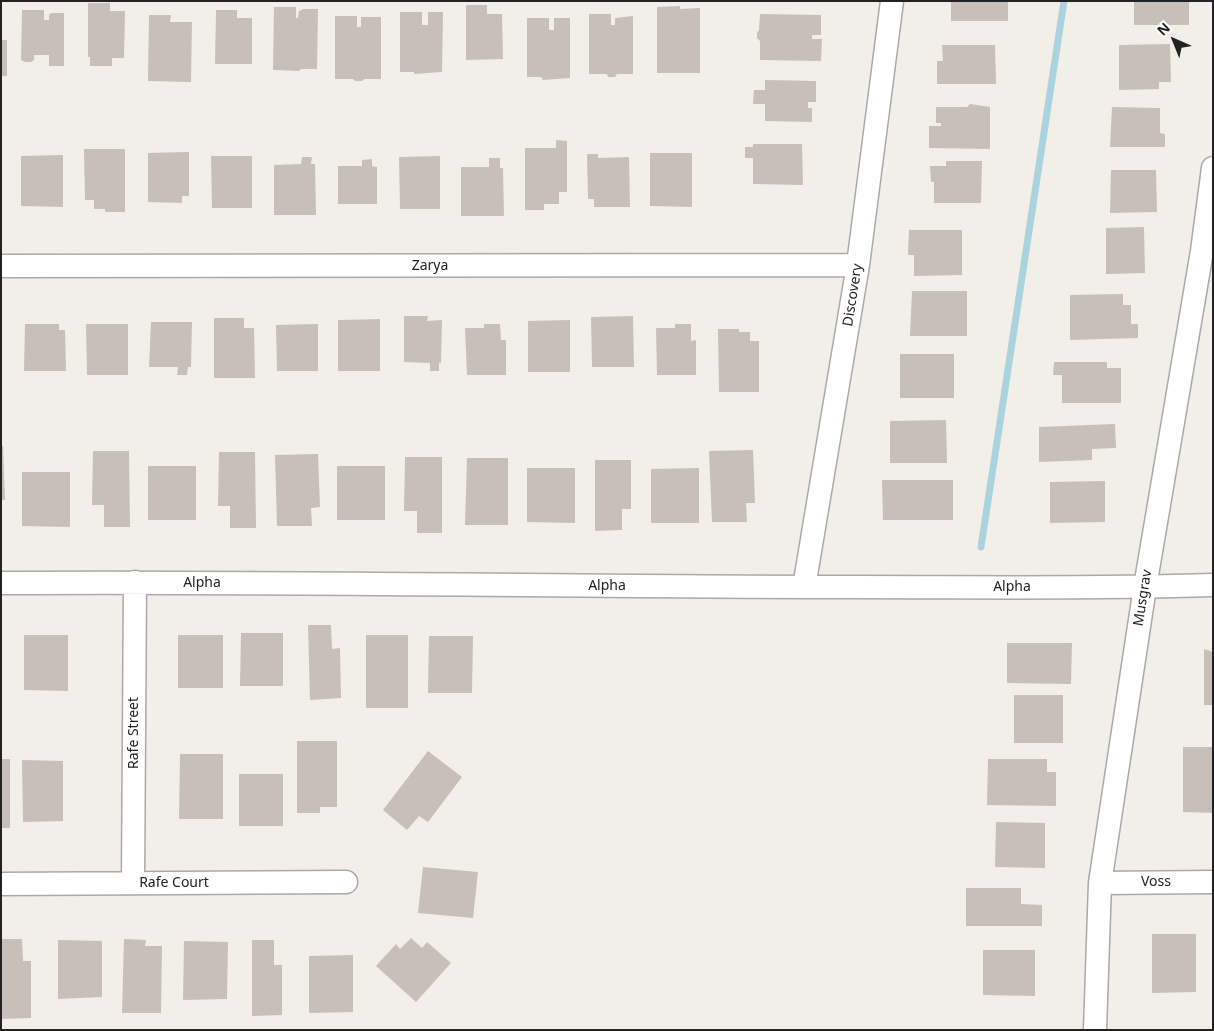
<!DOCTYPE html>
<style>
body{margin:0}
#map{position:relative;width:1214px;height:1031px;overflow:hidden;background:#f2efe9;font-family:"Noto Sans",sans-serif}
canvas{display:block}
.frame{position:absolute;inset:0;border:2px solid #222;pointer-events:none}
.north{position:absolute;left:1149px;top:15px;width:50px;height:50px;-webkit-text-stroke:4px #fff;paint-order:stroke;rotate:316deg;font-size:14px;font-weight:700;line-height:20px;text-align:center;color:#222}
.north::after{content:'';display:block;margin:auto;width:18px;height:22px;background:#222;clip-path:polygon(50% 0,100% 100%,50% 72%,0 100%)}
</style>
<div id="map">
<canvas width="1214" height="1031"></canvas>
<div class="frame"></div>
<div class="north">N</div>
</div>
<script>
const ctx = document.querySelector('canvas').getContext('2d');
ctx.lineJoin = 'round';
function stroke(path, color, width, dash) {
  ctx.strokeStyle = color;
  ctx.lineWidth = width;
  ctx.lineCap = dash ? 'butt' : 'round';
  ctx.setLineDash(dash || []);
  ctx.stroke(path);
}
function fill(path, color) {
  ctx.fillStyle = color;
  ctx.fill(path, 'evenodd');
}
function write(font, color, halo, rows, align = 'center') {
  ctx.font = font + ' "Noto Sans",sans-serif';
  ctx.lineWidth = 4;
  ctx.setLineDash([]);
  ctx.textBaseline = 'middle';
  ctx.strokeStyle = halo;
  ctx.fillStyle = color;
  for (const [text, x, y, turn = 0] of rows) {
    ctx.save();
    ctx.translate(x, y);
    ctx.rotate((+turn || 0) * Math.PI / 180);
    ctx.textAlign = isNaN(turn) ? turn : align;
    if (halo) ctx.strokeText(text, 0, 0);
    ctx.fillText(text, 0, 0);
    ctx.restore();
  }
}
const stream = new Path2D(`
 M981,547L1064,1`);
const building = new Path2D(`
 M951,1H1008V21H951Z
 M1134,1H1189V25H1134Z
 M88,3H110V11H125L124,58H112V66H90V57H88Z
 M466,5H487V14H502L503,59L466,60Z
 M680,6V9L700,8V73H657V7Z
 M274,7H296V18H298L299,11L302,10V9H318L317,69H301L299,71L273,70Z
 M22,10H44V20H49V15L51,13H64V66H49V55H34V60L31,62H25L21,60Z
 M216,10H237V18H252V64H215Z
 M400,12H422V25H428V12H443L442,72L414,74V72H400Z
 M589,14H611V25H615V18L633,16V74H617L615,77H608L607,74H589Z
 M760,14L821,15V35H812V39H822L821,61L760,60V41L757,38V33L759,30Z
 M149,15H171L170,22H192L191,82L148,81Z
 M335,16H357V27H361V17H381V79H364L362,81H355L353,79H335Z
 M527,18H549V30H554V18H570V78L543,80L541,77H527Z
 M1,40H7V76H1Z
 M1170,44L1171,82H1159V89L1119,90V45Z
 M942,45H995L996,84H937V61H943Z
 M765,80L816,81V102H808V108H812V122L765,121V104H753L754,90H765Z
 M970,104L990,107V149L929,148V126H941V123H936V107H967Z
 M1112,107L1160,108V133L1165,134V147H1110Z
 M556,140L567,141V192H559V204H544V210H525V148H556Z
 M753,144H802L803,185L753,184V158H745V147H753Z
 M84,149H125V212H105V209H94V200H85Z
 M189,152V196H182V203L148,202V153Z
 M650,153H692V207L650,206Z
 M587,154H598V158L629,157L630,207H594V199H588Z
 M63,155V207L21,206V156Z
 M211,156H252V208H212Z
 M440,156V209H400L399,157Z
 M302,157H312L311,164H315L316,215H274V165L301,164Z
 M489,158H500V168H503L504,216H461V167H489Z
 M372,159V166L377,167V204H338V166H362V160Z
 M946,161H982L981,203H934V182H931L930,166H946Z
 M1111,170H1156L1157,212L1110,213Z
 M1144,227L1145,273L1106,274V228Z
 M909,230H962V275L914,276V255H908Z
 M912,291H967V336H910Z
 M1123,294V305H1131V324H1138V338L1070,340V295Z
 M404,316H428L427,321L442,320L441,363H439V371H430V363L404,362Z
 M633,316L634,367H592L591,317Z
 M214,318H244V328H254L255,378H214Z
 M380,319V371H338V320Z
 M570,320V372H528V321Z
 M151,322H192L191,367H188L187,375H177L178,367H149Z
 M25,324H59V330H65L66,371H24Z
 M86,324H128V375H87Z
 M318,324V371H277L276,325Z
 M484,324H500L501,340H506V375H467L465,328H484Z
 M675,324H691V341L696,340V375H657L656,328H675Z
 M718,329H739V332H750V341H759V392H719Z
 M900,354H954V398H900Z
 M1054,362H1107V368H1121V403H1062V375H1053Z
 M946,420L947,463H890V421Z
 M1115,424L1116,448L1092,449V460L1039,462V427Z
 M1,446H3L5,500H1Z
 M753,450L755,503H746L747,522H712L709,451Z
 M93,451H129L130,527H104V505H92Z
 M219,452H255L256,528H230V506H218Z
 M318,454L320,507L311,508L312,526H277L275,455Z
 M405,457H442V533H417V511H404Z
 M467,458H508V525H465Z
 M595,460H631V509H622V530L595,531Z
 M148,466H196V520H148Z
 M337,466H385V520H337Z
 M527,468H575V523L527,522Z
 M699,468V523H651V469Z
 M22,472H70V527L22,526Z
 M882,480H953V520H883Z
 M1105,481V522L1050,523V482Z
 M308,625H331L332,649L340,648L341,698L310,700Z
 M241,633H283V686H240Z
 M24,635H68V691L24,690Z
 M178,635H223V688H178Z
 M366,635H408V708H366Z
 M429,636H473L472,693H428Z
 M1007,643H1072L1071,684L1007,683Z
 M1204,649L1213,652V705H1204Z
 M1014,695H1063V743H1014Z
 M297,741H337V807H320V813H297Z
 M1183,747H1213V813L1183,812Z
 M428,751L462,777L428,822L419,816L407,830L383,810Z
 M180,754H223V819H179Z
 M1,759H10V828H1Z
 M988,759H1047V772H1056V806L987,805Z
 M22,760L63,761V821L23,822Z
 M239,774H283V826H239Z
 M996,822L1045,823V868L995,867Z
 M423,867L478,872L473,918L418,913Z
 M966,888H1021V904L1042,905V926H966Z
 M1152,934H1196V992L1152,993Z
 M411,938L422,948L427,942L451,963L416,1002L376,966L396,944L400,949Z
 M1,939H22L23,961H31V1018L1,1019Z
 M124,939L146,940L145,946H162L161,1013H122Z
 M58,940L102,941V997L58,999Z
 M252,940H274V965H282V1015L252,1016Z
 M184,941L228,942L227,999L183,1000Z
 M983,950H1035V996L983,995Z
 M353,955V1012L309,1013V956Z`);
const street = new Path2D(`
 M1,266L858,265
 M1,583C287,581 574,587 860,587C977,587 1095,589 1213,585
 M804,587L858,265L892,1
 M133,883L135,582
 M1100,883L1213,882
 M1,884L346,882
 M1095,1030L1100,883L1145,587L1202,251L1213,168`);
const streetNames = [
 ["Zarya",430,266],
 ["Discovery",853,295,-81],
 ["Alpha",202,583],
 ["Alpha",607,586],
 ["Alpha",1012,587],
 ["Musgrav",1143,598,-81],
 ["Rafe Street",134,733,-90],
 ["Voss",1156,882],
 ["Rafe Court",174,883]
];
stroke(stream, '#aad3df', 7);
fill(building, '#c7bfb8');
stroke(street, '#a9a9a9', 25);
stroke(street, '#fff', 22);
write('14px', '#222', '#fff', streetNames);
</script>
